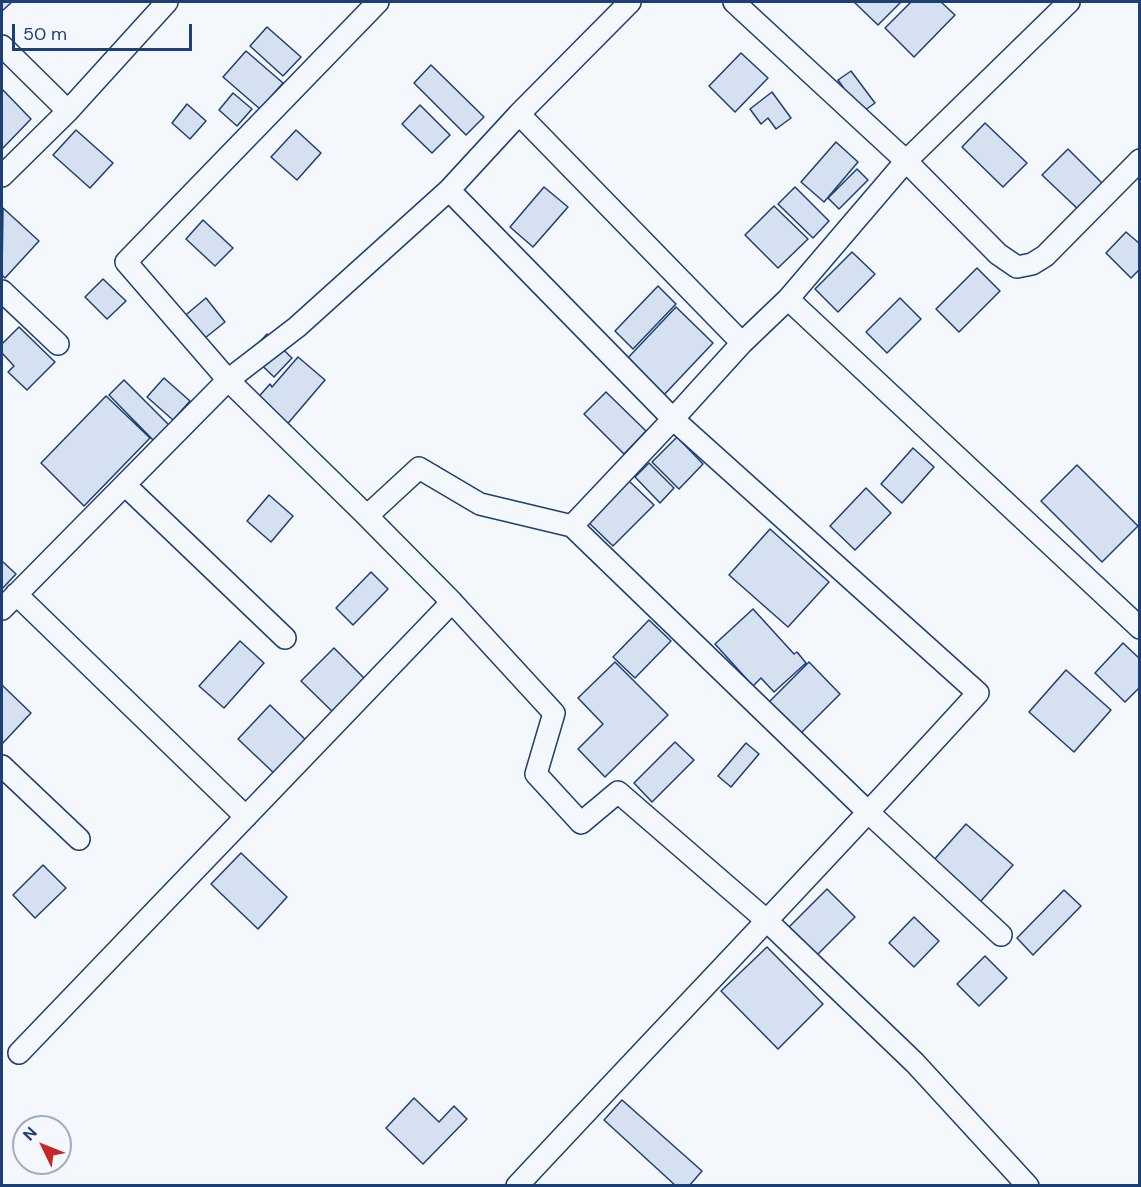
<!DOCTYPE html>
<style>
body{margin:0}
#map{position:relative;width:1141px;height:1187px;overflow:hidden;background:#f4f7fb;font-family:"DM Sans",sans-serif}
canvas{display:block}
.frame{position:absolute;inset:0;border:3px solid #1d3f73;pointer-events:none}
.north{position:absolute;left:12px;top:1115px;width:60px;height:60px;box-sizing:border-box;background:#f4f7fb;border:2px solid #9eadc5;border-radius:50%;rotate:313deg;font-size:16px;font-weight:700;line-height:24px;text-align:center;color:#1d3f73}
.north::after{content:'';display:block;margin:auto;width:21px;height:27px;background:#c62828;clip-path:polygon(50% 0,100% 100%,50% 72%,0 100%)}
.scale{position:absolute;left:12px;top:24px;width:180px;height:27px;box-sizing:border-box;border:3px solid #1d3f73;border-top:0;padding-left:8px;font-size:18px;line-height:21px;white-space:nowrap;color:#1d3f73;-webkit-text-stroke:4px #f4f7fb;paint-order:stroke}
</style>
<div id="map">
<canvas width="1141" height="1187"></canvas>
<div class="frame"></div>
<div class="north">N</div>
<div class="scale">50 m</div>
</div>
<script>
const ctx = document.querySelector('canvas').getContext('2d');
ctx.lineJoin = 'round';
function fill(path, color) {
  ctx.fillStyle = color;
  ctx.fill(path, 'evenodd');
}
function stroke(path, color, width, dash) {
  ctx.strokeStyle = color;
  ctx.lineWidth = width;
  ctx.lineCap = dash ? 'butt' : 'round';
  ctx.setLineDash(dash || []);
  ctx.stroke(path);
}
const building = new Path2D(`
 M2,2H12L2,11Z
 M854,2H901L878,25Z
 M911,2H941L955,15L914,57L885,28Z
 M267,27L301,57L283,76L250,46Z
 M246,51L283,83L260,109L223,77Z
 M741,53L768,78L735,112L709,86Z
 M431,65L484,117L466,135L414,83Z
 M851,71L875,103L861,113L838,80Z
 M2,89L31,119L3,148L2,147Z
 M772,92L791,118L776,129L768,118L761,124L750,109Z
 M233,93L252,109L237,126L219,110Z
 M187,104L206,121L190,139L172,123Z
 M420,105L450,135L432,153L402,124Z
 M985,123L1027,163L1003,187L962,147Z
 M76,130L113,163L90,188L53,155Z
 M296,130L321,153L297,180L271,157Z
 M836,142L858,162L824,202L801,182Z
 M1068,149L1106,187L1081,212L1042,175Z
 M857,169L868,180L839,209L828,198Z
 M544,187L568,207L533,247L510,227Z
 M795,187L829,221L813,238L778,204Z
 M774,206L808,239L778,268L745,235Z
 M3,208L39,241L5,278L2,275Z
 M203,220L233,248L215,266L186,239Z
 M1126,232L1140,244V269L1131,278L1106,253Z
 M852,252L875,274L838,312L815,289Z
 M977,268L1000,291L959,332L936,309Z
 M103,279L126,301L107,319L85,297Z
 M658,286L676,304L633,349L615,331Z
 M206,298L225,322L200,342L181,319Z
 M900,298L921,319L887,353L866,332Z
 M676,307L713,343L661,398L624,362Z
 M19,327L55,362L27,390L8,372L14,366L2,353V344Z
 M267,334L292,358L274,377L249,353Z
 M298,357L325,380L284,428L254,402L270,384L272,387Z
 M164,378L190,401L173,420L147,397Z
 M124,380L169,425L154,441L109,395Z
 M606,392L646,431L624,454L584,414Z
 M106,396L150,438L84,506L41,463Z
 M677,437L703,464L679,489L652,462Z
 M913,448L934,467L902,503L881,484Z
 M649,463L674,488L660,503L635,477Z
 M1077,465L1138,526L1102,562L1041,501Z
 M628,480L654,505L613,546L587,521Z
 M866,488L891,513L855,550L830,526Z
 M269,495L293,516L271,542L247,521Z
 M770,529L829,582L788,627L729,575Z
 M2,561L16,574L2,589Z
 M371,572L388,589L353,625L336,608Z
 M753,609L794,654L797,652L806,663L774,692L761,678L753,686L715,644Z
 M649,620L671,641L635,678L613,657Z
 M240,641L264,663L224,708L199,686Z
 M1123,643L1140,659V687L1125,702L1095,673Z
 M334,648L370,684L338,717L301,681Z
 M615,662L668,715L605,777L578,749L603,724L578,698Z
 M809,662L840,694L800,734L769,702Z
 M1066,670L1111,710L1074,752L1029,712Z
 M2,685L31,713L2,744Z
 M270,705L309,743L277,776L238,739Z
 M675,742L694,760L652,802L634,783Z
 M746,743L759,754L731,787L718,776Z
 M966,824L1013,865L980,902L933,861Z
 M241,853L287,897L258,929L211,884Z
 M43,865L66,888L35,918L13,895Z
 M827,889L855,917L816,956L788,928Z
 M1064,890L1081,906L1033,955L1017,938Z
 M914,917L939,941L914,967L889,943Z
 M767,947L823,1004L778,1049L721,991Z
 M985,956L1007,978L979,1006L957,984Z
 M414,1098L439,1122L454,1106L467,1119L423,1164L386,1128Z
 M622,1100L702,1171L689,1186H676L604,1120Z`);
const street = new Path2D(`
 M378,2L126,262L228,380L367,516L419,468L480,504L572,526L673,419L449,190
 M734,2L906,161L998,254L1017,267L1032,264L1045,256L1140,160
 M2,46L68,111L167,2
 M519,114L742,343L788,299L1140,628
 M2,176L68,111
 M2,291L58,344
 M788,299L906,161L1069,2
 M125,485L285,638
 M367,516L452,602L554,713L536,774L581,823L618,792L766,920L915,1063L1028,1186
 M572,526L869,813L1001,935
 M16,594L246,817
 M2,609L228,380L297,327L449,190L519,114L630,2
 M2,766L79,839
 M19,1053L452,602
 M517,1186C671,1021 827,859 978,693L673,419L742,343`);
fill(building, '#d5e0f0');
stroke(building, '#1d3f73', 1.5);
stroke(street, '#1d3f73', 24);
stroke(street, '#f4f7fb', 21);
</script>
